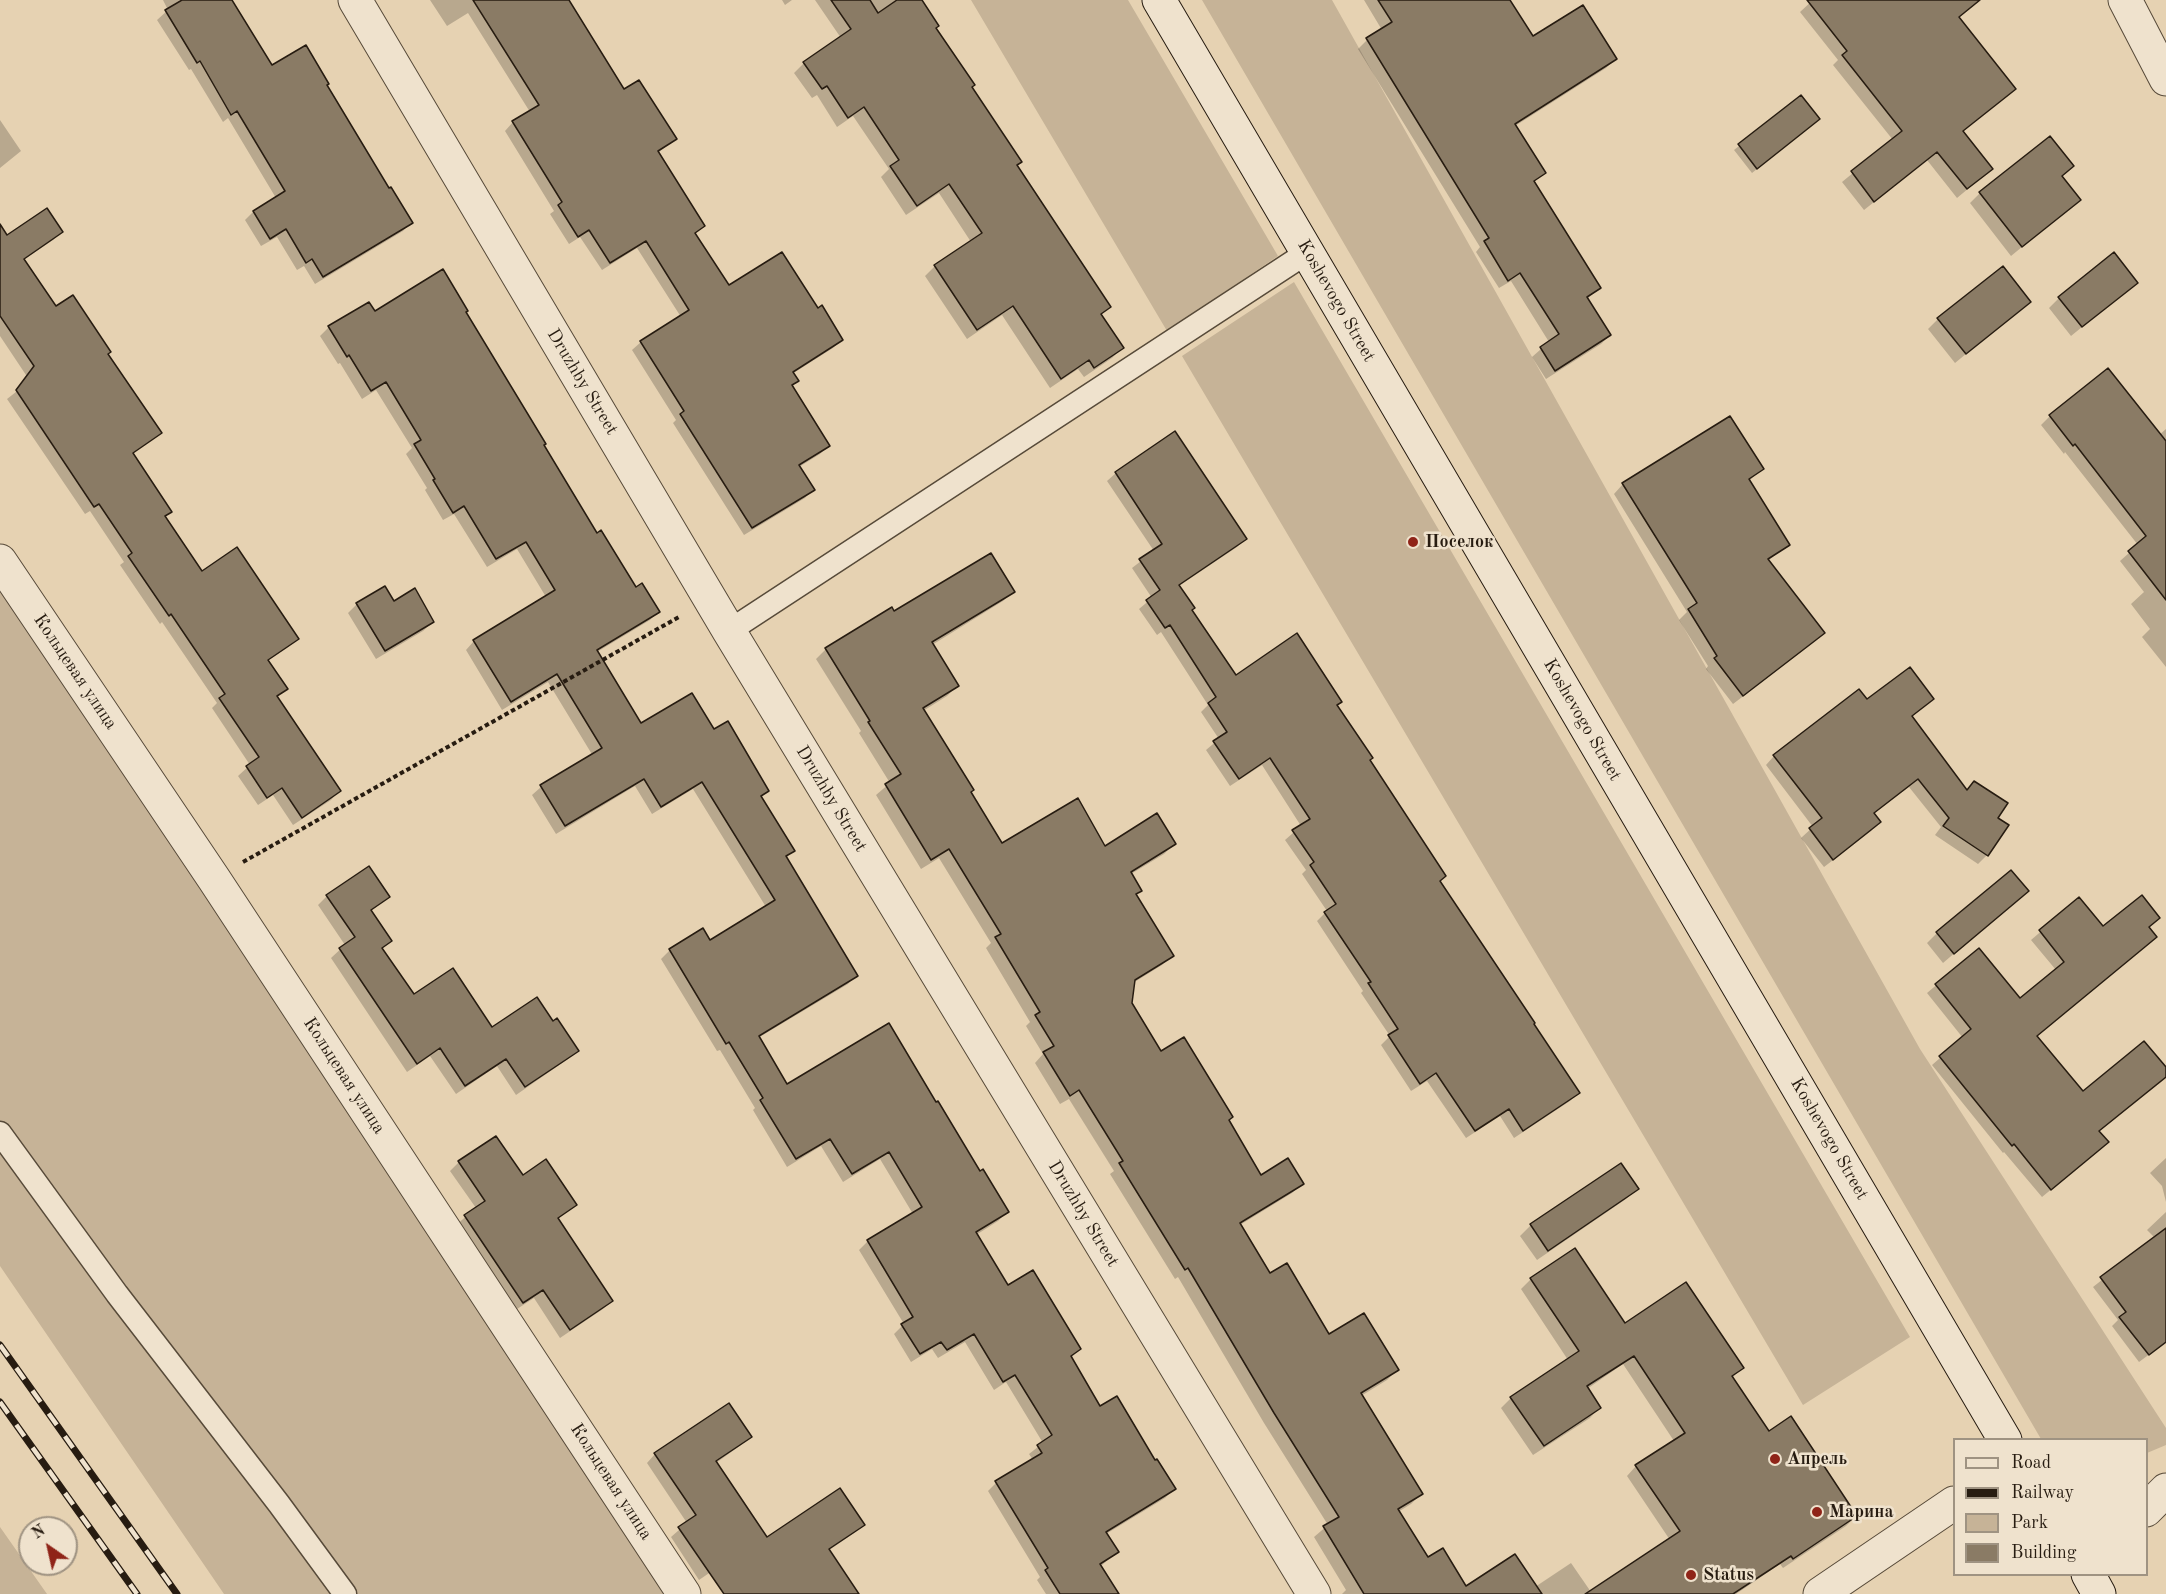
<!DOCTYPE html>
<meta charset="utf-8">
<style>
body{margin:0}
#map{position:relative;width:2166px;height:1594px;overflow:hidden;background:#e6d2b2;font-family:"Old Standard TT",serif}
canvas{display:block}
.legend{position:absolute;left:1953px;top:1438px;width:195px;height:138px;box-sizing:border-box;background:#efe2cd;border:2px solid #9f9382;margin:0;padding:8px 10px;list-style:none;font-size:18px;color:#271c11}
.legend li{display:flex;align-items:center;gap:12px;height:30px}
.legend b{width:30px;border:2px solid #9f9382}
.north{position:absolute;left:18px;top:1516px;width:60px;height:60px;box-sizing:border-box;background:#efe2cd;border:2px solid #9f9382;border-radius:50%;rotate:326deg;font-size:16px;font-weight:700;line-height:24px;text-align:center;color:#271c11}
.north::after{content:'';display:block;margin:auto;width:21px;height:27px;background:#8f2418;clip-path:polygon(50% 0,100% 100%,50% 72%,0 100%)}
</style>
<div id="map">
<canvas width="2166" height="1594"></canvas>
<ul class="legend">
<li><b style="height:8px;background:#efe2cd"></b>Road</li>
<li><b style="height:8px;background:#271c11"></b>Railway</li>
<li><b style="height:16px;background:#c6b397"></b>Park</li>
<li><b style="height:16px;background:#8a7b65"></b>Building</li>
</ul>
<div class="north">N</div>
</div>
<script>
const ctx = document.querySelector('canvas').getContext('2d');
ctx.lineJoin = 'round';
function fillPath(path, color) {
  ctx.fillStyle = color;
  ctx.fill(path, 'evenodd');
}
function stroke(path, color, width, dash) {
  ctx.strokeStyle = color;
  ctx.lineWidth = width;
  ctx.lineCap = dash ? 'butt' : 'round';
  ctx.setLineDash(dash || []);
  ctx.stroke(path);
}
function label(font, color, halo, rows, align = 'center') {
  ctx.font = font + ' "Old Standard TT",serif';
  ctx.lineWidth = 5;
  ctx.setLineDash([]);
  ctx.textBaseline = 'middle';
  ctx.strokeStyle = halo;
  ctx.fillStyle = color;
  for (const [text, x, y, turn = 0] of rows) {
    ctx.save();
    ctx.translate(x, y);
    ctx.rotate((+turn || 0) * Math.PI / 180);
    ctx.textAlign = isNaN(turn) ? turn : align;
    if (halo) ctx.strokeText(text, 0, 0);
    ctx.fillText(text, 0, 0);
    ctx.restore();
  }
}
fillPath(new Path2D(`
 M971,0H1128L1278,256L1167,331Z
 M1202,0H1332L1920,1049L2166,1428V1445L2147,1453L2146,1440L2041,1439Z
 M1294,282L1910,1337L1803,1405L1182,356Z
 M0,581L665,1594H224L0,1266Z
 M0,1527L47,1594H0Z`), '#c6b397');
fillPath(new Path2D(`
 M163,0H230L271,68L325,86L388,190L411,222L403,231L315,284L304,266L297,270L277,237L261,246L245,220L253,212L276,198L228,118L223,122L191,69L189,70L157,20L168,10Z
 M430,0H567L624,91L675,139L658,153L704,226L694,235L728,287L817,310L841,340L833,348L792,374L797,381L791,387L828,446L820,454L799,467L813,489L805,498L744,535L673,423L676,420L632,350L641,342L681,317L637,248L602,270L580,237L569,244L550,214L554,211L505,131L513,122L530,112L468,13L447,26Z
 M782,0H792L785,5Z
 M815,0H920L970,88L1020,162L1016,166L1109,307L1100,316L1122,348L1112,358L1084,377L1078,369L1050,388L1002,315L967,339L925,276L935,266L971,242L939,193L906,215L881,177L889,169L853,116L837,127L817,95L812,98L794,73L804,63L841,38Z
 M1364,0H1509L1533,38L1615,59L1606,68L1515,126L1544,173L1533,183L1600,288L1587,299L1610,335L1601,344L1546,379L1532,357L1549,342L1511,281L1499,288L1476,252L1480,247L1358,49L1367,40L1382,30Z
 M1813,0H1965L1970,6L1958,18L2014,89L1962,132L1991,169L1981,178L1957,198L1927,160L1864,210L1842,182L1893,140L1833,65L1838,60L1800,12Z
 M1801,97L1813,124L1752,173L1734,150Z
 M0,120L21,151L0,168Z
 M2072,166L2061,177L2079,200L2011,256L1970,203L1980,193Z
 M0,226L7,237L61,232L53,240L23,260L55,308L107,355L160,433L132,454L170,511L164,517L202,573L297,639L288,647L267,661L286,689L276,698L339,791L331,800L293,825L273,795L258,805L238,776L250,765L212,708L217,703L162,622L160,624L120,565L124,562L90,511L85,514L7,399L30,381L0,336Z
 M2136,283L2071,336L2049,308L2059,298Z
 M2029,302L1955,363L1928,329L1938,319Z
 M464,312L597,535L635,589L658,612L650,620L597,652L641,725L713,731L767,791L761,797L793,851L786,858L856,975L848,984L758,1038L786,1086L936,1104L1007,1212L998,1221L976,1235L1008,1287L1079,1349L1071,1358L1100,1408L1155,1462L1174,1489L1165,1498L1106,1534L1117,1552L1101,1566L1117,1594H1046L1037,1580L1040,1577L988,1491L996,1483L1033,1460L1029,1454L1043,1443L1006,1382L994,1390L965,1342L938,1358L932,1349L911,1362L894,1334L904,1324L859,1250L868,1241L913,1214L880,1159L843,1182L821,1146L787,1167L753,1110L755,1108L720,1050L717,1051L661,959L670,950L709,942L766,907L693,789L652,814L635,786L556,834L532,795L541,787L593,756L548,682L502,710L466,650L474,641L546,597L517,549L487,567L454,514L443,520L425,490L427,488L406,454L412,448L376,390L362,399L340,363L338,364L320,336L329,327L374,313Z
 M2050,416L2159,435L2166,429V667L2142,637L2150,629L2131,604L2144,592L2120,561L2138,545L2065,452L2064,454L2041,425Z
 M1762,469L1749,481L1788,544L1768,561L1823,633L1814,642L1733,704L1706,669L1708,666L1679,620L1687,612L1614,494L1623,484Z
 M1116,473L1245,539L1237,547L1179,586L1191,610L1235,677L1336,706L1439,882L1578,1093L1570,1101L1514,1138L1500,1116L1466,1138L1427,1081L1411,1091L1381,1045L1390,1036L1361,993L1363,991L1317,921L1327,911L1302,874L1306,870L1285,840L1301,826L1262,765L1230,786L1206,750L1219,739L1201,712L1208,705L1161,632L1157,635L1139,609L1152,598L1132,568L1154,551L1107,481Z
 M1013,592L1003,601L932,645L957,686L947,696L923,711L969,792L1002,845L1105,848L1174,844L1164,854L1131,874L1140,890L1135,896L1172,955L1162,965L1133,983L1131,1003L1161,1053L1227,1121L1260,1177L1302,1184L1292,1193L1240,1225L1270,1275L1329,1336L1397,1370L1387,1380L1361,1396L1421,1494L1411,1504L1398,1512L1427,1559L1465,1589L1535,1587L1571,1563L1591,1592L1670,1540L1627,1476L1636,1466L1674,1441L1623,1364L1587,1389L1599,1408L1590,1418L1533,1455L1501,1408L1511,1398L1568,1360L1521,1289L1531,1279L1575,1250L1625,1325L1742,1368L1732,1378L1769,1433L1856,1516L1846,1526L1783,1568L1780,1564L1736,1594H1342L1346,1590L1314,1537L1328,1525L1264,1423L1178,1277L1175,1279L1110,1174L1114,1171L1069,1099L1060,1104L1035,1063L1043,1054L1026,1026L1030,1022L986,948L991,943L939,858L921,869L876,795L890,783L859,733L861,731L816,659L826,649L894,613Z
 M393,603L433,622L423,631L376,659L348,613L357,604Z
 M1932,699L1911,717L1966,791L1974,783L1996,818L2007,826L1987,855L1978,864L1935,835L1941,827L1909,787L1873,814L1879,822L1871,831L1824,867L1801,838L1813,827L1766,765L1774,756L1866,701Z
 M2027,891L1943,963L1927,943L1937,933Z
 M327,896L388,897L370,912L390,941L382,949L413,996L492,1029L577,1051L568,1059L516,1095L497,1066L456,1094L430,1056L407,1072L331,958L345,945L318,905Z
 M2079,899L2103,928L2036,1037L2083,1093L2166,1069V1076L2098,1132V1151L2042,1197L2004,1152L2003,1153L1932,1065L1963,1038L1927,993L1978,950L2019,1000L2056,970L2031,940Z
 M2166,1158V1202L2162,1186L2150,1173Z
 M459,1162L522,1177L575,1205L557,1220L611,1301L603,1309L560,1338L534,1298L514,1311L456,1225L476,1208L450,1171Z
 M1637,1189L1626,1199L1537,1260L1520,1236L1531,1225Z
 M2166,1212V1342L2139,1362L2112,1326L2118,1320L2093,1287L2155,1238L2147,1230Z
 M750,1437L741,1445L716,1463L767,1539L863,1525L854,1533L828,1551L850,1594H736L718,1567L699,1580L671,1537L687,1523L647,1463L655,1454Z`), '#0003');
const building = new Path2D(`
 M182,0H232L272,65L306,45L329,84L327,85L389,188L391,187L413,223L323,277L312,259L306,263L286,229L270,239L253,211L285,191L237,111L231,115L200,61L197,63L165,10Z
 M473,0H569L624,89L639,80L677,139L658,151L705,226L695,233L729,285L782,252L818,308L822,305L843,340L793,372L799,381L792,385L830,446L799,465L815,490L752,528L680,414L684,411L640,341L689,310L646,241L610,263L589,230L578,237L558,205L562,202L512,121L539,105Z
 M831,0H870L878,13L897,0H922L939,26L936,28L975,85L972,87L1022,162L1017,165L1111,307L1101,314L1124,348L1094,368L1089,360L1061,379L1013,306L977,330L934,265L982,233L949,184L917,206L890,166L899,160L864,107L848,118L827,86L822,89L803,62L851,29Z
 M1378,0H1510L1533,36L1583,5L1617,59L1515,124L1546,173L1534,181L1601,288L1587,297L1611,335L1555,371L1540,347L1559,334L1520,273L1508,281L1484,241L1489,238L1366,38L1392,22Z
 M1807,0H1980L1959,17L2016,89L1963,131L1993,169L1967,189L1937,152L1874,202L1851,171L1902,131L1842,55L1847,51Z
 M1801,95L1820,119L1757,169L1738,144Z
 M2050,136L2074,166L2062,176L2081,200L2022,247L1979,192Z
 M47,208L63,232L24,259L56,306L73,295L111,352L108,354L162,433L133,453L172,512L165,516L202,571L237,547L299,639L268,660L288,689L277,696L341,791L302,818L282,788L267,798L246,766L259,757L219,698L225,694L171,614L169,616L128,556L132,553L99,504L94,507L16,390L34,366L0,316V224L7,235Z
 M2114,252L2138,283L2082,327L2058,297Z
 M2003,266L2031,302L1966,354L1937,318Z
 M443,269L468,311L466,312L546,444L544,445L597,533L601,530L636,587L642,583L660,612L597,650L641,723L692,693L714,729L728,721L769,791L761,796L795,851L786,856L858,976L759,1036L787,1084L889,1023L936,1102L938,1101L980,1171L983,1169L1009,1212L976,1232L1008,1285L1033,1270L1081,1349L1071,1356L1100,1406L1117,1396L1155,1460L1157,1459L1176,1489L1106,1532L1119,1552L1100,1564L1119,1594H1060L1045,1570L1048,1568L995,1481L1042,1453L1037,1445L1052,1435L1015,1375L1003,1382L974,1334L947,1350L941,1342L920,1354L901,1324L913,1317L867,1240L922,1207L889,1152L852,1174L830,1139L796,1159L760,1100L763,1098L729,1042L726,1044L669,949L703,928L710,940L775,900L702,782L661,807L644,779L565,826L540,785L602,748L557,674L511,702L473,640L555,590L526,542L496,559L464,506L453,513L433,480L435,479L414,444L421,440L386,382L371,391L349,355L347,357L328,326L369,302L375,311Z
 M2108,368L2166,441V600L2128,551L2146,536L2075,444L2073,446L2049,415Z
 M1730,416L1764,469L1749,479L1790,545L1768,559L1825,633L1743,696L1714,658L1717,656L1688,609L1697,603L1622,483Z
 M1175,431L1247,539L1179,585L1195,608L1192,610L1236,675L1297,633L1342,702L1337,705L1373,758L1370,760L1446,876L1440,881L1535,1023L1534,1024L1580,1093L1523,1131L1509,1109L1475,1131L1436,1073L1420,1084L1388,1035L1398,1029L1368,983L1371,982L1324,912L1336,904L1310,865L1314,862L1292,830L1310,819L1270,758L1239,779L1213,741L1227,732L1208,703L1216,697L1170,625L1165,628L1146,600L1160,590L1139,559L1162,544L1115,472Z
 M991,553L1015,592L932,642L959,686L923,708L974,790L971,792L1002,843L1078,798L1105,846L1157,813L1176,844L1131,872L1142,891L1136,894L1174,956L1135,980L1132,1003L1161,1051L1184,1037L1233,1117L1229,1120L1261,1175L1288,1158L1304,1184L1240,1223L1270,1273L1287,1263L1329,1334L1364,1313L1399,1370L1361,1393L1423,1494L1398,1509L1428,1557L1443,1548L1466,1586L1515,1554L1542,1594H1364L1323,1526L1339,1517L1274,1413L1188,1268L1185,1270L1119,1163L1123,1161L1079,1090L1070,1096L1043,1052L1054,1046L1035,1015L1040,1012L995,937L1001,934L949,849L931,860L885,784L901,774L868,722L870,721L825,648L892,607L894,611Z
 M385,586L394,601L415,588L434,622L385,651L356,603Z
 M1910,667L1934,699L1912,716L1967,790L1974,781L2008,803L1998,818L2009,825L1988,856L1943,826L1949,818L1918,779L1874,813L1881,822L1833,860L1809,828L1822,818L1773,755L1859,689L1867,699Z
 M369,866L390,897L371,910L392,941L382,948L414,994L453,968L492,1027L537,997L553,1021L557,1018L579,1051L525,1087L506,1059L465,1086L440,1048L417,1064L339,948L355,937L326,895Z
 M2011,870L2029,891L1954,954L1936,932Z
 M2142,895L2160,918L2149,927L2157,937L2037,1036L2083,1091L2144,1041L2166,1067V1077L2099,1131L2109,1142L2051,1190L2014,1144L2012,1146L1939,1056L1971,1029L1935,984L1979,948L2020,998L2064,962L2039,930L2079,897L2103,926Z
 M496,1136L523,1175L546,1159L577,1205L558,1218L613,1301L570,1330L543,1290L523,1303L464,1215L485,1201L458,1161Z
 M1621,1163L1639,1189L1548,1251L1530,1224Z
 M2166,1228V1342L2149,1355L2119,1317L2126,1312L2100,1277Z
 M1575,1248L1625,1323L1686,1282L1744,1368L1732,1376L1769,1431L1791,1416L1857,1516L1793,1559L1791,1556L1733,1594H1585L1680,1531L1635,1465L1685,1433L1634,1356L1587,1386L1601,1408L1544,1446L1510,1397L1579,1351L1530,1278Z
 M729,1403L752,1437L716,1461L767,1537L840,1488L865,1525L829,1549L859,1594H724L678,1527L696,1515L654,1453Z`);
fillPath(building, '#8a7b65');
stroke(building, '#271c11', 1.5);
const lane = new Path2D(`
 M729,631L1308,252
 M0,1133L117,1294L279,1504L345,1594`);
const street = new Path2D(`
 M355,0L729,631L1314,1594
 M2125,0L2166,79
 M0,561L214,879L684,1594
 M2146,1510L2166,1490
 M1820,1594L1954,1503`);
const secondary = new Path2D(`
 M1159,0L2005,1440
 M2088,1574L2099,1594`);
stroke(lane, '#574a39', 25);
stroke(street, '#574a39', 35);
stroke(secondary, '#271c11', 35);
stroke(new Path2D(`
 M243,862L679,617`), '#271c11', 4, [4.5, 3]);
stroke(lane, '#efe2cd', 22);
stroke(street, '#efe2cd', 33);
stroke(secondary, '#efe2cd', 33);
const rail = new Path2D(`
 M0,1345L177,1594
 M0,1402L137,1594`);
stroke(rail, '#271c11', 7);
stroke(rail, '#efe2cd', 4.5, [14]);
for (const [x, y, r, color] of [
 [1413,542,6,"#8f2418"],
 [1775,1459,6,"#8f2418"],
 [1817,1512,6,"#8f2418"],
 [1691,1575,6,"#8f2418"]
]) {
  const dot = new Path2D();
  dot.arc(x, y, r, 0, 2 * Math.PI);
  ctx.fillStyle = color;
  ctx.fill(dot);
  stroke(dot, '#efe2cd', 2);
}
label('18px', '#271c11', '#efe2cd', [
 ["Koshevogo Street",1336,301,60],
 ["Druzhby Street",582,382,59],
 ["Кольцевая улица",75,672,56],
 ["Koshevogo Street",1582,720,60],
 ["Druzhby Street",831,799,59],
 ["Кольцевая улица",344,1076,57],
 ["Koshevogo Street",1829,1139,60],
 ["Druzhby Street",1083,1214,59],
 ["Кольцевая улица",611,1482,57]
]);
label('bold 18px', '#271c11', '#efe2cd', [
 ["Поселок",1425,542],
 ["Апрель",1787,1459],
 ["Марина",1829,1512],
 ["Status",1703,1575]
], 'left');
</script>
